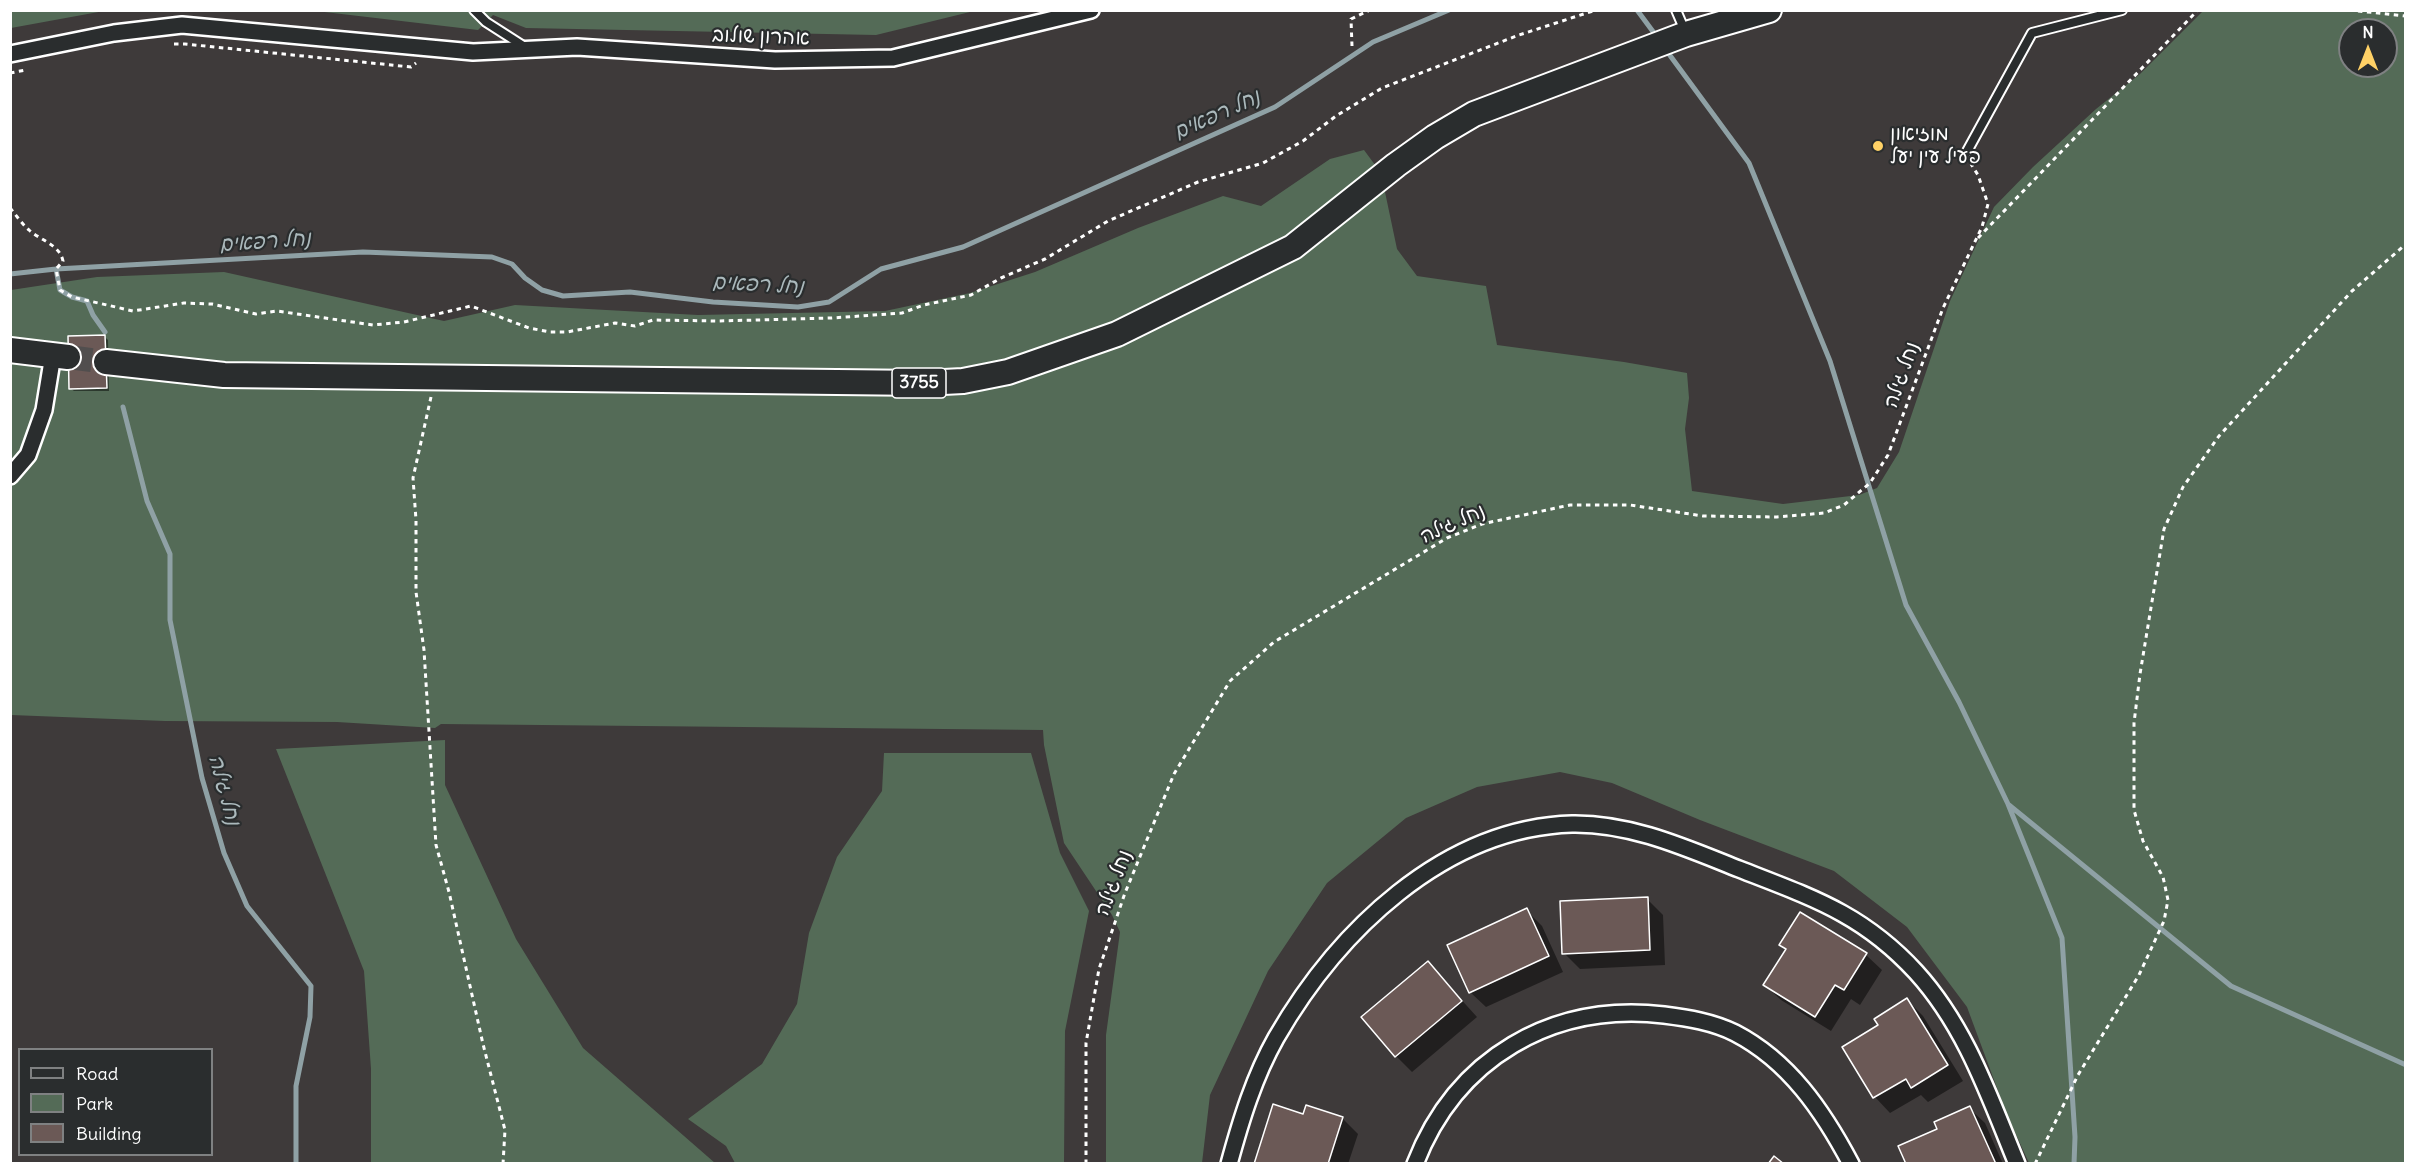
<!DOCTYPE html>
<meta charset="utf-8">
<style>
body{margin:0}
#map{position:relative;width:2416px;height:1174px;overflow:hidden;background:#3e3a3a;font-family:Delius,sans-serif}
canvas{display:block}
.frame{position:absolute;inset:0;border:12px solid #fff;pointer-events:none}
.legend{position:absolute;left:18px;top:1048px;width:195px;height:108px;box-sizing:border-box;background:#2a2d2e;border:2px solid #7f8182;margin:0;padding:8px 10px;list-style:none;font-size:18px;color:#fff}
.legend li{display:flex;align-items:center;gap:12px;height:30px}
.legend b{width:30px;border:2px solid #7f8182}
.north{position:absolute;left:2338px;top:18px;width:60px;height:60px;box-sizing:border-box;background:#2a2d2e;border:2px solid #7f8182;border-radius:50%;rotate:0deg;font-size:16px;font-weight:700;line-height:24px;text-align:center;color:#fff}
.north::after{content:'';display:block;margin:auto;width:21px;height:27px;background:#ffd166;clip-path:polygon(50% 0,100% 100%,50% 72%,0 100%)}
</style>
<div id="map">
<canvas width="2416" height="1174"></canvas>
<div class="frame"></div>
<ul class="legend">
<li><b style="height:8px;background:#2a2d2e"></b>Road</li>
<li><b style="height:16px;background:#546b57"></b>Park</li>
<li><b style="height:16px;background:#6b5956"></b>Building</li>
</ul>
<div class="north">N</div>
</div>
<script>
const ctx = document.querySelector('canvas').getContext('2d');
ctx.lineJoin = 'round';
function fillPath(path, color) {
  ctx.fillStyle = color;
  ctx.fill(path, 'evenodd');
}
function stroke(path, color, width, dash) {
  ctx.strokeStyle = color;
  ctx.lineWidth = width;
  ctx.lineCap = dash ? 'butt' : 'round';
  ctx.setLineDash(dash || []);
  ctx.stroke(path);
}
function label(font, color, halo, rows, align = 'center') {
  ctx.font = font + ' Delius,"Playpen Sans Hebrew",sans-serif';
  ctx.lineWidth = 4.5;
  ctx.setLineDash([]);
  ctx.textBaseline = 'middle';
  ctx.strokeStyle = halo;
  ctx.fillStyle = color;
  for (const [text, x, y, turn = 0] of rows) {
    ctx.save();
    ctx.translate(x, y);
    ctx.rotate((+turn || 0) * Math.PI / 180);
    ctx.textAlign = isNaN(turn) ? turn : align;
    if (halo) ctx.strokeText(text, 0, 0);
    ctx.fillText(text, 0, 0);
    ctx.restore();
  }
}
fillPath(new Path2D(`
 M11,10H104V11L11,28Z
 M316,11H974L876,35L526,28L493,15L478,30Z
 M2203,11H2405V1163H2029L2007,1115L1967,1007L1907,927L1834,871L1700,820L1612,783L1560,772L1477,787L1406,818L1327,883L1268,971L1210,1095L1202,1163H1106V1035L1120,932L1112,915L1064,843L1044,745L1043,730L441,724L435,728L337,722L165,721L11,715V290L97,277L224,272L444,321L515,305L698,315L885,311L970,293L1035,272L1138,228L1223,196L1261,206L1330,159L1364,150L1381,173L1397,249L1417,276L1486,286L1497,345L1624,362L1687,373L1689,398L1685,429L1692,491L1783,504L1859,495L1877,488L1899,452L1950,301L1994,207L2033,167L2096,109L2140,74ZM2350,30H2386V66H2350Z
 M445,740V785L516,939L583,1048L715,1163H371V1069L364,971L276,749Z
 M884,753H1031L1060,853L1089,911L1065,1031L1064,1163H735L726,1146L688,1119L762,1064L797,1004L809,933L837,857L882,791Z`), '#546b57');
fillPath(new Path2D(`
 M105,337L108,340L109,391H74L70,388Z
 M1647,899L1663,915L1665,965L1580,969L1564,953Z
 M1526,910L1542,926L1563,972L1486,1007L1470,992Z
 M1781,945L1866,955L1882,970L1860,1005L1851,999L1831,1031L1781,1000L1765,985L1786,951Z
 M1428,963L1477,1017L1412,1072L1396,1056Z
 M1907,1000L1923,1016L1963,1081L1928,1102L1921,1095L1890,1113L1875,1097L1844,1047L1880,1025Z
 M1969,1108L1985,1123L2003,1164H1908Z
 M1304,1115L1342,1118L1358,1134L1348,1164H1256Z`), '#0007');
stroke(new Path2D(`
 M1637,10L1657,37
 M1666,50L1749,163L1830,361L1906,605L1959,702L2008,804L2062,938L2075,1137L2074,1164
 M56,269L60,290L72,297L87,301L93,315L105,332
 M10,274L56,269L363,252L492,257L512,264L525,278L542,290L563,296L630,292L713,302L798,307L829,302L881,269L963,247L1275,107L1373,42L1449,10
 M123,407L147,501L170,554V620L202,778L224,853L247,906L311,986L310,1017L296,1086V1164
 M2009,805L2231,986L2406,1065`), '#8fa1a5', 5);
const building = new Path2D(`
 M105,335L107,388L69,389L68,336Z
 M1648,897L1650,950L1562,954L1560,901Z
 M1527,908L1549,956L1469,993L1447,945Z
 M1800,912L1867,953L1844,990L1835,985L1815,1017L1763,985L1786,949L1779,945Z
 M1428,961L1462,1001L1395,1057L1361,1017Z
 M1907,998L1948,1065L1911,1088L1906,1079L1873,1098L1842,1047L1878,1025L1874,1019Z
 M1273,1104L1303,1114L1306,1105L1343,1117L1328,1164H1254Z
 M1970,1106L1996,1164H1906L1898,1146L1937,1129L1934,1122Z
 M1774,1156L1784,1164H1768Z`);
fillPath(building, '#6b5956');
stroke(building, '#fff', 1.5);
stroke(new Path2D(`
 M68,357L106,362`), '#514e4e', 24, [24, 12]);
const lane = new Path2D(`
 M474,10L486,22L525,47
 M1676,10L1685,31
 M1965,155L2032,33L2122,10`);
const street = new Path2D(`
 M10,54L114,33L182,25L473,52L577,47L775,60L893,58L1091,10
 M10,476L28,455L44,410L53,355
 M1229,1164C1241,1120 1254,1077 1276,1038C1337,932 1443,828 1572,824C1631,823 1686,848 1739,869C1810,897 1862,913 1916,972C1966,1027 1989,1096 2017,1164
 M1415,1164C1456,1058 1552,1002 1664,1015C1688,1018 1713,1022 1735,1033C1789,1061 1823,1111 1851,1164`);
const primary = new Path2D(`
 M10,350L68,357
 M106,362L224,375L924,383L963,381L1008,372L1117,334L1293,247L1396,165L1435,137L1474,114L1686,34L1769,10`);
stroke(lane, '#fff', 12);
stroke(street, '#fff', 20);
stroke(primary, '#fff', 28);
stroke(new Path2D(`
 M2349,10L2406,16
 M174,44H185L411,67L416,63
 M1352,46L1351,19L1370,10
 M10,73L26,70
 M10,208C16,215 22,224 29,230C40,240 60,245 63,261L56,269L60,290L72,297L133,311L184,303L212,304L256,314L277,311L373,325L404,322L471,306L529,328L550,332H567L615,323L635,326L653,320L718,321L832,318L902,313L924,305L971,295L1001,278L1045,259L1108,221L1198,182L1263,163L1303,141L1336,116L1382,88L1519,35L1596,10
 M1978,238L2198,10
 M431,397L413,478L416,520V592L424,650L436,845L449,892L483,1044L505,1130L503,1164
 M1086,1164V1043L1099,969L1125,893L1174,774L1230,681L1274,642L1447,538L1482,524L1570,505H1630L1703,516L1777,517L1824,513L1844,505L1870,483L1888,455L1943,308L1982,227L1988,204L1978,175L1971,164
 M2035,1164L2078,1075L2139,975L2164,921L2168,900L2163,877L2143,841L2134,810V723L2140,674L2164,529L2183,487L2219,436L2352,291L2406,244`), '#fff', 3, [4.5, 4.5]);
stroke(lane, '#2a2d2e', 8);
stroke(street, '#2a2d2e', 15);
stroke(primary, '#2a2d2e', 24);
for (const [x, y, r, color] of [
 [1878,146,6,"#ffd166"]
]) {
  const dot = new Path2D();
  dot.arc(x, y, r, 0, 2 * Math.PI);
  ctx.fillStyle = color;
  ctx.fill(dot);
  stroke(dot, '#2a2d2e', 2);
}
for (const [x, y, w] of [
 [919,383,54]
]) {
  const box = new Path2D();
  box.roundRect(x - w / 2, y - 15, w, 30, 4.5);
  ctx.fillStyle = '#2a2d2e';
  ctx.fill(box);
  stroke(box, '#fff', 1.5);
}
label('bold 18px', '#fff', null, [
 ["3755",919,383]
]);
label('20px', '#fff', '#2a2d2e', [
 ["אהרון שולוב",761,37,2],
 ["נחל גילה",1902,375,-70],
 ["נחל גילה",1453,524,-24],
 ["נחל גילה",1114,883,-69]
]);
label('20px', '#fff', '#2a2d2e', [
 ["מוזיאון",1890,134],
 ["פעיל עין יעל",1890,157]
], 'left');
label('italic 21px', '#abb9bc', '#2a2d2e', [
 ["נחל רפאים",1217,115,-24],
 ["נחל רפאים",265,242,-4],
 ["נחל רפאים",758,285,3],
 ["נחל גילה",224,790,75]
]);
</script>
